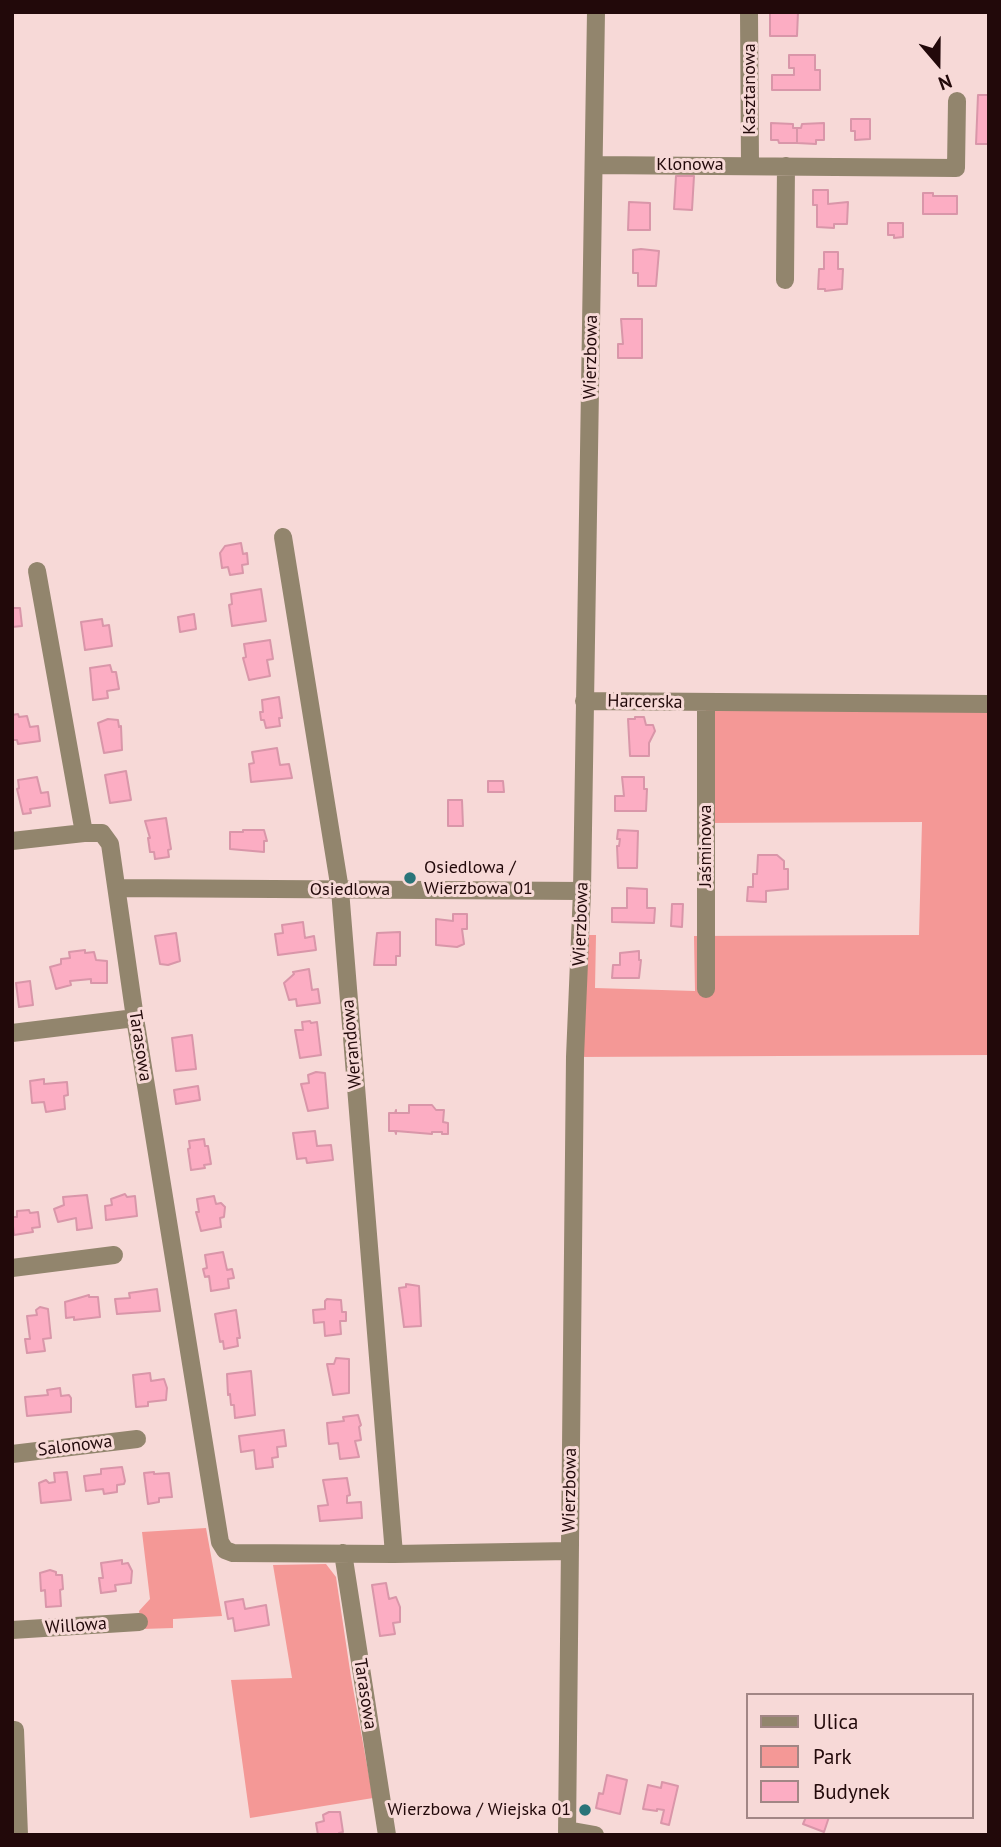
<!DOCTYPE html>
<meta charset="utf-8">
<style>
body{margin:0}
#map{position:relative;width:1001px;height:1847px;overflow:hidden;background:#f7d9d7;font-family:"PT Sans",sans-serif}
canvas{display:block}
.frame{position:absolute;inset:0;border:14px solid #22090a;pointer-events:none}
.legend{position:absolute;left:746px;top:1693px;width:228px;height:126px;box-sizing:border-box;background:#f7d9d7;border:2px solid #a28685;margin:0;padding:9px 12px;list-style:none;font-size:21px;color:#22090a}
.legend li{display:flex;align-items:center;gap:14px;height:35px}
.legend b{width:35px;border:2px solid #a28685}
.north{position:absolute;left:903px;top:28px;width:70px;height:70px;-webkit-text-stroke:5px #f7d9d7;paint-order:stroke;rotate:160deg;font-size:19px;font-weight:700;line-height:28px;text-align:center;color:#22090a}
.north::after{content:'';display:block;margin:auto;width:24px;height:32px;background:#22090a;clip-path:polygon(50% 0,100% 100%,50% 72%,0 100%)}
</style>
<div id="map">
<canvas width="1001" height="1847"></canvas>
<div class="frame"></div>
<ul class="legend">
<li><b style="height:9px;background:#92856d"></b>Ulica</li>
<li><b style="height:19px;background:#f49896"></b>Park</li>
<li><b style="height:19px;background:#fcadc3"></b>Budynek</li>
</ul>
<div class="north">N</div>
</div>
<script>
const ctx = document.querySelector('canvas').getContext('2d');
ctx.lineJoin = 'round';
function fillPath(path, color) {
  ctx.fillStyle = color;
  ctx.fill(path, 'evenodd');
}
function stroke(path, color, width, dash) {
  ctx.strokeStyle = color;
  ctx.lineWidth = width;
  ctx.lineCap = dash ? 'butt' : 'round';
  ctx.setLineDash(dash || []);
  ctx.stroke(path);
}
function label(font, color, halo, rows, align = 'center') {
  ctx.font = font + ' "PT Sans",sans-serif';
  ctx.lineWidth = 6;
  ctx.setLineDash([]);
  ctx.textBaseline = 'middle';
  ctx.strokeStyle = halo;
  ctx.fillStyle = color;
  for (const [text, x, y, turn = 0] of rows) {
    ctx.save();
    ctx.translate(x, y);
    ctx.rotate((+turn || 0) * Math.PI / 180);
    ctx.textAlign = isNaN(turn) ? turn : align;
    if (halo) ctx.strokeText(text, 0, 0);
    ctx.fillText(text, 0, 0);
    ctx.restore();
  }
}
fillPath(new Path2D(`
 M989,695V1055L575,1057L580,935H596L595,988L695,991L694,936L919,935L922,822L706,823V703Z
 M206,1528L222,1616L173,1619V1628L142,1629L139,1611L150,1599L142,1532Z
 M326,1564L336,1577L351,1677L373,1798L250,1818L231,1680L292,1678L273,1565Z`), '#f49896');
const building = new Path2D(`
 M770,12H798L797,36H770Z
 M789,55H815V70H820V90H772V75H794V68H789Z
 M978,95H989V144H976Z
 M851,119H870V139L855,140V131H851Z
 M771,123L793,124V128H797V143H779L778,140H771Z
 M824,123V140H816V144L797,143V128H801L802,124Z
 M676,176H694L692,210L674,209Z
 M813,190H828V204L848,202L847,224H834V228L817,227V205H813Z
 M923,193H933V196H957V214H923Z
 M629,202L650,203V230H628Z
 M888,223H903V237L894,238V235H888Z
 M641,249L659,251L656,286H638V273H633V250Z
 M824,252H838V269H843L842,289L825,291V289H818L819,269H824Z
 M621,319H642V358H618V344H623Z
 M241,543L243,554L247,553L248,564L242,565L243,573L230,575L228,567L222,568L220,553L225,546Z
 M261,589L266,621L232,626L229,605L232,604L231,594Z
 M12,608H20L22,626L12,627Z
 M194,614L196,629L180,632L178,617Z
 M102,619L103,626L109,625L112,646L85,650L81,622Z
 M270,640L273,659L267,660L270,676L249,680L243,658L246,657L244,644Z
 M110,665L112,672H116L119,689L107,691L108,698L93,700L90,668Z
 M279,697L282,718H279L280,726L266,728L264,720H261L260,712H263L262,700Z
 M18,714L19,717L27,716L30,727L38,726L40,741L18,744L17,740H12V715Z
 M635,717H644L646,725H653L655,731L649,743V756H630L628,719H635Z
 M108,719L118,720L119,727L121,726L122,750L104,753L98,723Z
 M277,748L280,765L289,764L292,778L251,782L249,764L254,763L252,752Z
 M126,771L131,800L110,803L105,775Z
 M37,777L41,793L48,792L50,806L30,809L31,813L23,814L17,789L19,788L18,780Z
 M622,777H644V789H647L646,811H615V796H624Z
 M488,781H503L504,792H488Z
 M448,800H462L463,826H448Z
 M166,818L171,849L168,850L169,857L155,859L154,852H150L148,838H150L145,821Z
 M243,830H264L267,841H264V852L230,849V832H243Z
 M618,830L638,831L637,868H618L617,846H619L620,839H617Z
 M758,855H777L784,861V869H788V889L766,891V902L747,901L748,887H753V874H757Z
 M627,888L647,889V908H655L654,923L612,922V908H627Z
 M672,904H683L682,927L671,926Z
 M453,914H467V929H462L464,944L457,947L436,945V919L453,921Z
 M303,922L305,938L314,936L316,950L278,955L275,934L283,933L282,925Z
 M400,932V956H396V965H374L377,933Z
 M176,933L180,961L168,965L160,964L155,936Z
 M85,950V953L94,952L96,960L107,961V983H91V979L70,981L71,985L56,989L50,967L61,964V959L70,958L69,952Z
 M639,951V960H641L639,978H612L613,965H620V953Z
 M309,969L312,990L318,989L320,1003L297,1006L296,999L289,1000L284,983L294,974L293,972Z
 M30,981L33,1005L19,1007L16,983Z
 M310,1021L311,1023L317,1022L321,1055L300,1058L295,1030H303L302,1022Z
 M192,1035L196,1069L176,1071L172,1038Z
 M316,1072L325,1073L328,1108L308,1111L301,1084L309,1083L308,1075Z
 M44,1079V1084L67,1082L68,1095L64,1096L65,1109L46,1112L44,1102L32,1103L30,1081Z
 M198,1086L200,1100L176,1104L174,1090Z
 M409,1105H432L436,1110H444L443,1122L448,1123V1134H442V1132H432V1134L396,1131V1134L395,1131H389V1113H395L396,1110V1113H409Z
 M315,1131L317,1146L331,1145L333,1160L307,1163L306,1158L297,1159L293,1133Z
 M204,1139L205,1146H208L211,1164L204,1165L205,1168L191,1170L188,1149L190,1148L189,1141Z
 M125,1194L127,1197L135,1196L137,1216L106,1220L105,1206L112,1205L111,1199Z
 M87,1195L92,1228L77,1230L76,1218L58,1222L54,1209L64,1205L63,1197Z
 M214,1196L216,1204L221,1203L225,1207L224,1217L220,1218L221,1227L201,1231L196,1212H199L197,1199Z
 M29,1210L30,1213L38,1212L40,1227L32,1228L33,1232L14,1235L12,1217H17V1211Z
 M223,1252L227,1270L232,1269L234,1278L228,1279L229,1288L211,1291L209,1276L205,1277L203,1269L207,1268L205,1255Z
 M406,1284L419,1286L421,1326L404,1327L399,1288L406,1287Z
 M157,1289L160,1311L117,1314L115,1299L130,1298L129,1293Z
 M89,1295V1297H98L100,1317L74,1320V1317L66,1318L65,1302Z
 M327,1299L341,1300L342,1312H346V1321H340L341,1334L325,1336L324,1322L314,1323L313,1310L325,1309V1301Z
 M40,1307L48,1309L51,1338L43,1339L45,1351L27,1353L25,1339H30L27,1316L37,1315L36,1310Z
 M236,1310L240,1338H237L238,1346L224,1349L223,1341L220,1342L215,1314Z
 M336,1358L349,1359V1393L333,1395L327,1364H334Z
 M251,1371L255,1415L235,1418L234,1405H231L230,1394L228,1395L227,1374Z
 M150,1373L151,1381L164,1379L167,1388L166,1400L148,1402V1406L136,1407L133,1375Z
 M60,1388L61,1396L69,1395L71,1398V1412L27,1416L25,1397L48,1395L47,1390Z
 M358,1415L361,1425L359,1427L361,1440L355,1441L359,1457L340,1459L338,1443L329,1444L327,1423L344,1421L343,1417Z
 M284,1430L286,1446L277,1447L278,1457L272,1458L273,1467L256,1469L254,1450L241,1452L239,1436Z
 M122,1467L125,1481L124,1484L117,1485V1492L104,1494L103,1489L86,1491L84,1476L101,1474V1469Z
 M67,1472L71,1500L41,1503L39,1483L46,1480L49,1483L55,1482L54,1473Z
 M154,1472V1474L169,1473L172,1497L159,1498V1502L148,1504L144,1473Z
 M347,1478L350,1495L347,1496V1503L361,1502L362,1518L320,1521L318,1506L328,1505L323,1480Z
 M122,1560V1564L128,1563L132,1571L131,1583L115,1585L116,1591L101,1593L99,1578H103L101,1563Z
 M50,1570L56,1572V1575H62L63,1589L60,1590L61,1606L46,1607L45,1590L41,1591L40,1573Z
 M386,1583L389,1599L396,1597L400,1607V1622L393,1623L395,1634L380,1636L372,1585Z
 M243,1599L245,1609L266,1605L269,1625L235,1631L233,1618L228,1619L225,1602Z
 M607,1775L627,1780L620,1814L596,1808L599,1793L603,1794Z
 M662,1782L678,1786L669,1825L661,1823L664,1810L657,1809V1811L643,1809L648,1785L661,1788Z
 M329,1812H340L343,1832L339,1833V1835H318L316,1823L324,1821L323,1815Z
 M806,1817H829L824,1832L803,1824Z`);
fillPath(building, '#fcadc3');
stroke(building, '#d996a9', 2);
stroke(new Path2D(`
 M749,12L750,165
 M594,165L956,168L957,101
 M785,280L786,166
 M283,537L340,890L394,1554
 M37,571L84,833
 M584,701L989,704
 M12,841L84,833H102L110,844L135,1018L220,1542L225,1550L233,1553L394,1554L570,1551
 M118,888L582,891
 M706,989V703
 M12,1033L135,1018
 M12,1268L114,1255
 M12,1454L137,1439
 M343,1553L387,1835
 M12,1630L139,1622
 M12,1730H15L19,1835
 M567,1830L595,1835
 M567,1835L575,1057L582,891L596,12`), '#92856d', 18);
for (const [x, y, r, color] of [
 [410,878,7,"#2a7479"],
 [585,1810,7,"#2a7479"]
]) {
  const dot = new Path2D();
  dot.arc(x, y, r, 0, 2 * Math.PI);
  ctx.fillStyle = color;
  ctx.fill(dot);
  stroke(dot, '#f7d9d7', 2.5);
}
label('18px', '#22090a', '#f7d9d7', [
 ["Kasztanowa",750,89,-90],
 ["Klonowa",690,165],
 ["Wierzbowa",591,357,-89],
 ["Harcerska",645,702,1],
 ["Jaśminowa",706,846,-90],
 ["Osiedlowa",350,890],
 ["Wierzbowa",581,924,-88],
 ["Werandowa",352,1044,-95],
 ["Tarasowa",140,1046,81],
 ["Salonowa",75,1446,-7],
 ["Wierzbowa",570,1490,-89],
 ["Willowa",76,1626,-4],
 ["Tarasowa",365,1694,81]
]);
label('18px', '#22090a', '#f7d9d7', [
 ["Osiedlowa /",424,868],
 ["Wierzbowa 01",424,889],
 ["Wierzbowa / Wiejska 01",571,1810,"right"]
], 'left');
</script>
